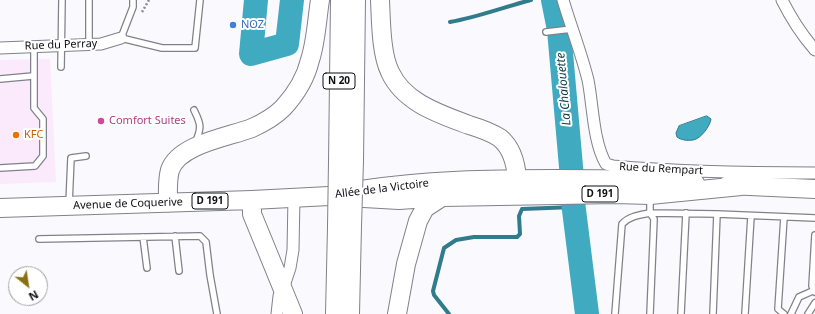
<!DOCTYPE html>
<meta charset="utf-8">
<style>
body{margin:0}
#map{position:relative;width:815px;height:314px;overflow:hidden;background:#f9f9fe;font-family:"Noto Sans",sans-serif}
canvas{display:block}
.north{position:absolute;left:8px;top:266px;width:40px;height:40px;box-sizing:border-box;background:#fff;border:1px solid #9e9fa0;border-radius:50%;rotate:150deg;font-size:11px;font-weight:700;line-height:16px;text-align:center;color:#0d0e11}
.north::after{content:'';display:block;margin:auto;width:14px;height:18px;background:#887011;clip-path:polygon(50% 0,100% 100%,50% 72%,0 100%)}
</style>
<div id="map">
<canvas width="815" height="314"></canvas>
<div class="north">N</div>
</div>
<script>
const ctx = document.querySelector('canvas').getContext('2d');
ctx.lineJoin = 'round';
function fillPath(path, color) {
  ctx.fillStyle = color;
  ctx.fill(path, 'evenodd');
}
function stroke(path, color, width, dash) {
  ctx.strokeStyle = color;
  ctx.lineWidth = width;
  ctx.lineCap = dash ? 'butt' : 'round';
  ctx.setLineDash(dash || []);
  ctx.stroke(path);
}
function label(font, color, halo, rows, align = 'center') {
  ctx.font = font + ' "Noto Sans",sans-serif';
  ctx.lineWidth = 4;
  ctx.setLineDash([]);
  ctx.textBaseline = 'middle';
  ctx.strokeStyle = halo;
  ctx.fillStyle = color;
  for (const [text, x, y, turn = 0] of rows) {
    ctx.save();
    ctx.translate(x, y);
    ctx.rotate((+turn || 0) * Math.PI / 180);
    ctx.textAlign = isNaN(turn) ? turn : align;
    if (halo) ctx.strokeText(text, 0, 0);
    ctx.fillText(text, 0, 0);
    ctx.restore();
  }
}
fillPath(new Path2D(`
 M50,59L56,182L0,184V60Z`), '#faeafc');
const water = new Path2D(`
 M707,116L711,119C710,126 701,139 693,140C687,141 681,140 677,137L676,133L679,126Z`);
fillPath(water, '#3faac0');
stroke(water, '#307b8c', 1);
stroke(new Path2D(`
 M450,22C478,17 504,7 531,0
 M449,314L434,295L433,291L444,248L456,240L474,237H517L520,234L519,216L522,209L574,207`), '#307b8c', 4);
stroke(new Path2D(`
 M256,0L251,54L287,44L292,0
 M553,0L559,30L572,178
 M573,202L587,314`), '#3faac0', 24);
const lane = new Path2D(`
 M133,0V7L121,38L162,48H195L200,0
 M546,32L572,29
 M89,44V0
 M61,67L62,0
 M0,79L33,76
 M194,110C201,124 202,128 195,143
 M0,168L35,166L43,156V119L34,108V46
 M650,197V213L654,219L650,314
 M69,204L71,158L86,156
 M815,235L812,286L815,292
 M175,236L179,271
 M143,237L147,268
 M39,239L200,236L206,242L210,275L217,314
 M615,314L622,224C629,216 640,215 650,213L717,214L815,218
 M681,314L686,213
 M713,314L717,214
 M745,314L751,216
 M784,314L778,309L784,217
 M791,314L799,297L815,290
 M808,314L815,303`);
const street = new Path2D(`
 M563,0C571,27 581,52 588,80C593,105 593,142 606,164L613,166C680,172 747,173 815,173
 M782,0C791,18 802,35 815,50
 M0,48L101,44L121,38
 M277,314L279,296L283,289L290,268L293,250L294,197`);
const primary = new Path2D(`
 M380,0C381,21 381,54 390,72C404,103 440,114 469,125C479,128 491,132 500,138C512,148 516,164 517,179
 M354,161L356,0
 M338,162L340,0
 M728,185L815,189
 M361,190C425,180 491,179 555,179C602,179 648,179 695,183
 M252,200V214L293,314
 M168,203C168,191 167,181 170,170C179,144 229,137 252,128C263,123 275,116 283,108C295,95 306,77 310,60C316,42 317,19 320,0
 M0,208L252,200L329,196L399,200L442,197L615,194L650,195L741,186
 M335,314L337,227
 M350,314L352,226
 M397,314L406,264L418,221L425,208L442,197`);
stroke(lane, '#80818a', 8);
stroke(street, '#80818a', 13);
stroke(primary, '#80818a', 20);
stroke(new Path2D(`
 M142,12L149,0`), '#8c8d91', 2.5, [2, 2]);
stroke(lane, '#fff', 5.5);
stroke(street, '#fff', 11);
stroke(primary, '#fff', 18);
const primaryBridge = new Path2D(`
 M352,226L354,161
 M337,227L338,162`);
stroke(primaryBridge, '#80818a', 20, []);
stroke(primaryBridge, '#fff', 18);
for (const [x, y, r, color] of [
 [233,25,4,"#3f7fe0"],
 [101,121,4,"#d1479c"],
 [16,135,4,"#e8710a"]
]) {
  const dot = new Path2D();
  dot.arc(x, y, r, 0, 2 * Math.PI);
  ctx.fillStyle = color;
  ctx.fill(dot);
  stroke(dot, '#fff', 1.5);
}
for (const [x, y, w] of [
 [339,81,32],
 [600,194,36],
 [210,201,36]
]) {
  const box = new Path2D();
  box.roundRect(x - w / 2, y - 8, w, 16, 3);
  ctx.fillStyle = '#fff';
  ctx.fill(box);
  stroke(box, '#0d0e11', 1);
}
label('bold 10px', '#0d0e11', null, [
 ["N 20",339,81],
 ["D 191",600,194],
 ["D 191",210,201]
]);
label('11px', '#366cbe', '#fff', [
 ["NOZ",241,25]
], 'left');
label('11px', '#0d0e11', '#fff', [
 ["Rue du Perray",61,45,-2],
 ["Rue du Rempart",661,169,3],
 ["Allée de la Victoire",382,189,-7],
 ["Avenue de Coquerive",128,204,-2]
]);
label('11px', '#b23c85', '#fff', [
 ["Comfort Suites",109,121]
], 'left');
label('11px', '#c56008', '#fff', [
 ["KFC",24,135]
], 'left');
label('italic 12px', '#10404a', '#fff', [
 ["La Chalouette",564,89,-95]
]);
</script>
